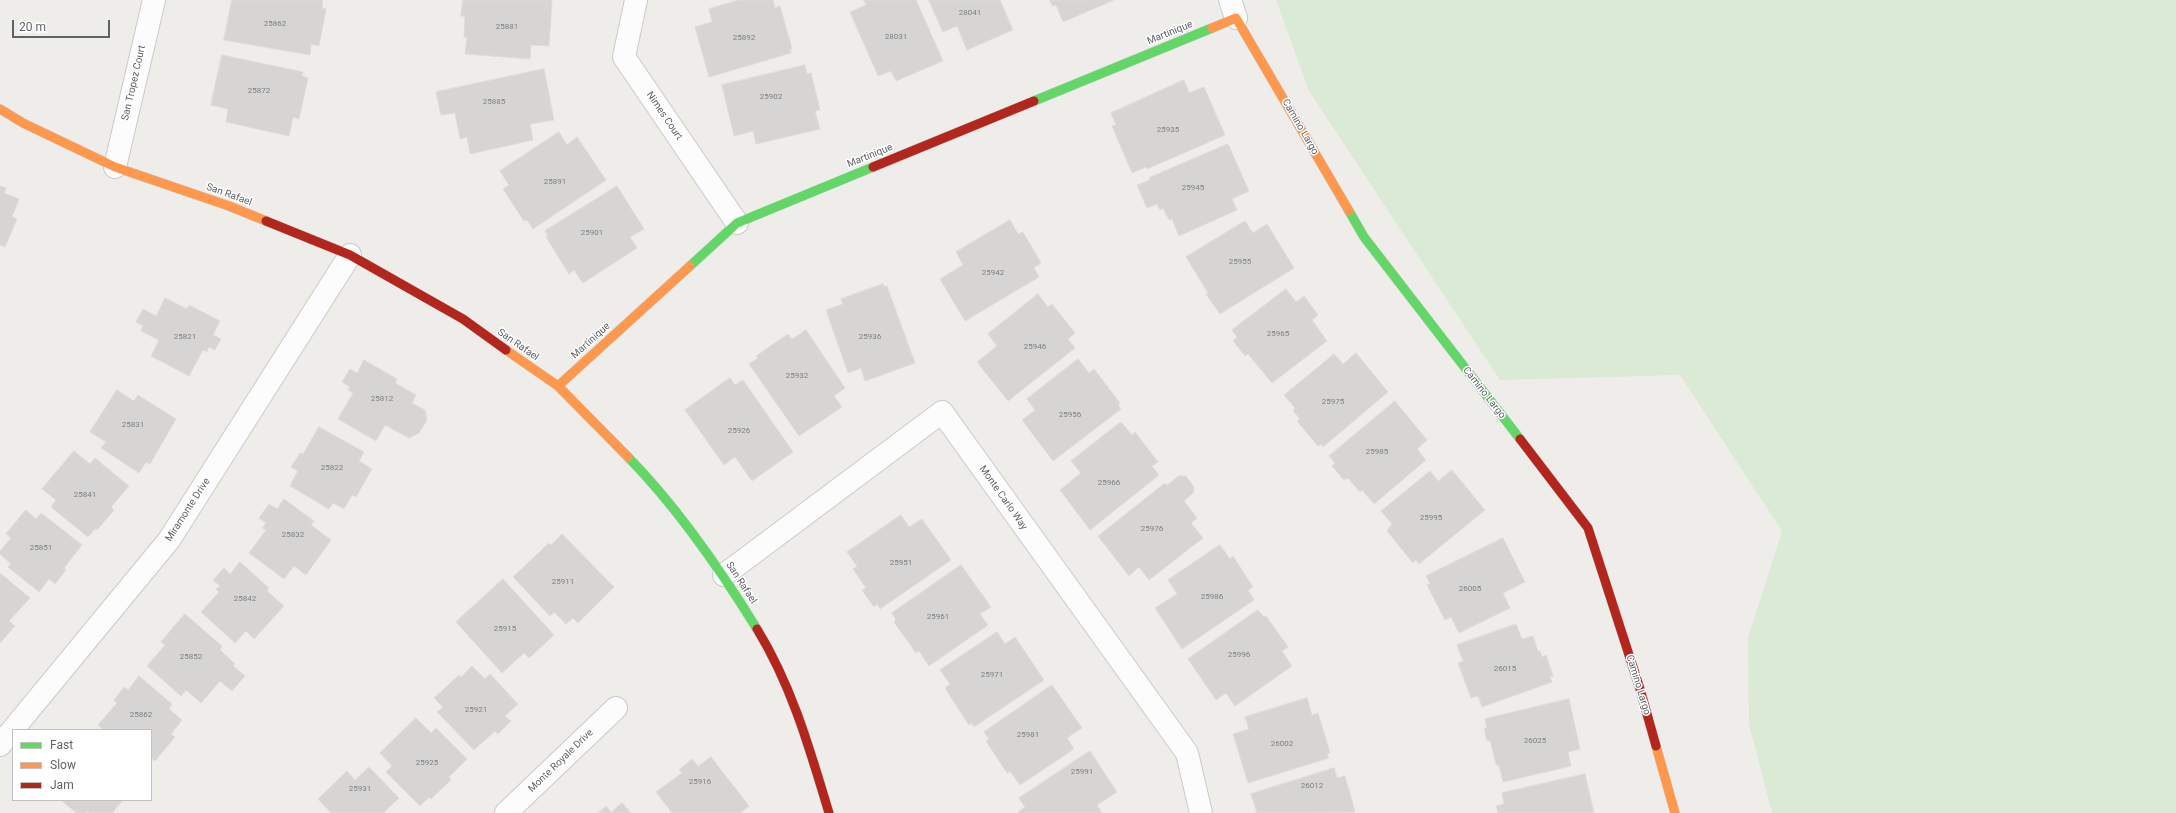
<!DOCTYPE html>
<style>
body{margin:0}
#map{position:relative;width:2176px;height:813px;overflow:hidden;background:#efede9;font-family:Roboto,sans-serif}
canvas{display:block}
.legend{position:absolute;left:12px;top:729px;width:140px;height:72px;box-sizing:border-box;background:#fff;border:1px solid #bfc1c2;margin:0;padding:5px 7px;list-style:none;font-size:12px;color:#5e6367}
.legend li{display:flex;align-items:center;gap:8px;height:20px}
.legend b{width:20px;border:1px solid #bfc1c2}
.scale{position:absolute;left:12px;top:20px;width:98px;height:18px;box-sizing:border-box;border:2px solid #5e6367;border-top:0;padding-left:5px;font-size:12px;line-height:14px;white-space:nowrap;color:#5e6367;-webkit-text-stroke:3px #fff;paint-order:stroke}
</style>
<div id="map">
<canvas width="2176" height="813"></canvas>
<ul class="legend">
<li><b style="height:5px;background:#63d668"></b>Fast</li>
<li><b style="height:5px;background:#ff974d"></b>Slow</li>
<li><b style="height:5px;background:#b3261e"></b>Jam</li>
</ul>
<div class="scale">20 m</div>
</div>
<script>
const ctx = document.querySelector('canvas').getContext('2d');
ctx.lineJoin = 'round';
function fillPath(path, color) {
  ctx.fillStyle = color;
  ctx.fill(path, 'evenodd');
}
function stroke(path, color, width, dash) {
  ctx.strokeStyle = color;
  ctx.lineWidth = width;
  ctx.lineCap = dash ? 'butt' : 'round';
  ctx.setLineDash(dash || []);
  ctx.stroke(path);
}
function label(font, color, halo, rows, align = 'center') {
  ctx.font = font + ' Roboto,sans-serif';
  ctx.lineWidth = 3;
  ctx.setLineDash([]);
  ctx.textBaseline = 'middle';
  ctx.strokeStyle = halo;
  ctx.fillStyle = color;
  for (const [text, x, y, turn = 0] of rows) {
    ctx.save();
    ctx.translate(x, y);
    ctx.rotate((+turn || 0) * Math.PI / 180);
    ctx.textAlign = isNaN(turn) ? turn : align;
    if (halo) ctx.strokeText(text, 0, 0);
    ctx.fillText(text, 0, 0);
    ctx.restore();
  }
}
fillPath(new Path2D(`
 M1276,0H2176V813H1772L1749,724L1748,638L1782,531L1680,375L1500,380L1309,91Z`), '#daead5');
const building = new Path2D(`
 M232,0H323L322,8L326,9L319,46L311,44L310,55L224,40Z
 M463,0H552L549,46L531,45L530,59L465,54L467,37H464L465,16H461Z
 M739,0H773L775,8L780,6L792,49H790L791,53L709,77L695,27L712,22L709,9Z
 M864,0H916L943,61L896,81L891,71L878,76L850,12L866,5Z
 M929,0H1000L1013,30L967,50L957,26L943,32Z
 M1050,0H1114L1063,22L1056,5L1053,6Z
 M222,55L303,72L302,76L308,78L299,119L293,117L289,136L226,122L228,109L211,105Z
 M805,65L807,74L811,73L820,110L815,111L820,129L756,144L753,131L734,136L722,85Z
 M544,69L554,120L530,124L533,140L470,154L467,137L460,139L455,113L441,115L436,92Z
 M1184,80L1189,93L1204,87L1225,135L1147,169L1146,167L1132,173L1112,126L1116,125L1111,113Z
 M559,132L567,145L577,137L606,180L533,229L527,220L524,221L503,189L509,185L500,171Z
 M1228,144L1249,191L1232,199L1237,210L1179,236L1172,219L1169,220L1163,208L1160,210L1157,204L1147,208L1137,185L1150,180L1149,178Z
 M0,186L6,188L4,193L19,199L12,217L17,219L5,247L0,245Z
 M617,186L644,229L630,237L637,248L583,283L574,270L569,274L546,237L548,236L545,231Z
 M1010,220L1018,234L1023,232L1041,263L1034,268L1039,277L965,321L940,279L963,265L956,252Z
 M1245,221L1253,233L1267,224L1294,268L1220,314L1206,294L1208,293L1186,257Z
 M883,284L884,287L887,286L915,363L865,381L861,368L848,373L826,310L843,304L841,299Z
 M1286,289L1296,302L1304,296L1318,315L1312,320L1327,341L1272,383L1248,354L1245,356L1233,341L1237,337L1232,330Z
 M1038,294L1048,307L1052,304L1075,333L1068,339L1075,348L1008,401L977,362L997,346L988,334Z
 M165,298L187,309L189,305L220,321L213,335L221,339L215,350L209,347L207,352L203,350L189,376L151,356L159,340L141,331L143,326L136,322L143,309L156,316Z
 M806,330L845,388L834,396L842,407L799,436L749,364L758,358L756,356L788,334L792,339Z
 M1356,353L1388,392L1323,447L1321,444L1318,446L1297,421L1300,419L1293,411L1295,408L1284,395L1334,354L1343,364Z
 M1078,359L1089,373L1094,369L1120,403L1118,405L1121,409L1053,461L1022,420L1035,410L1027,399Z
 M364,360L397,379L395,383L416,395L412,403L425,410L427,420L419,433L409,438L385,425L376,441L338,419L353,393L348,390L350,387L342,382L350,369L357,373Z
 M730,378L735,385L743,380L793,452L752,481L735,457L724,465L685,410Z
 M117,390L134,401L138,395L176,419L150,464L146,462L139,473L101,448L106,442L90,432Z
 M1395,401L1427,440L1417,449L1426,460L1374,504L1362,490L1360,492L1348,478L1344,480L1332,466L1335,463L1329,456Z
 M1121,422L1132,435L1135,432L1158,462L1152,466L1159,475L1090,530L1060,490L1081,473L1071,461Z
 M319,427L364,452L359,461L372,469L356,497L352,495L344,509L333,503L329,509L290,486L298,471L291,467L300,453L303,454Z
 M74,451L90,464L95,458L129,486L111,507L114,510L97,530L96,528L88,537L51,507L56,500L42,489Z
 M1452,470L1485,510L1419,564L1416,560L1413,563L1387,531L1392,524L1381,511L1430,471L1438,481Z
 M1179,476H1186L1194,487L1193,493L1184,501L1197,518L1191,523L1203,538L1149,580L1139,567L1129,576L1098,536L1165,483L1167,485Z
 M284,499L314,521L311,525L331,540L306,575L294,566L284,579L249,553L266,530L262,528L266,523L259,518L269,504L277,509Z
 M26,510L36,519L41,513L82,545L64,568L66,570L55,584L49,579L39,592L8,567L11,564L0,554V551L11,538L6,534Z
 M901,515L909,527L922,519L951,560L880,609L877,604L874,607L862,590L866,588L853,569L857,566L847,552Z
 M562,534L614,587L578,623L573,618L566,624L554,612L550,616L513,577L549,543L551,545Z
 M1503,538L1525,582L1503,593L1510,608L1459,633L1451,617L1445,620L1427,585L1430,583L1426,576Z
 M1220,545L1230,559L1233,556L1253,587L1248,590L1254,600L1182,649L1155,608L1177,594L1168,580Z
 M240,562L269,588L267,591L284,606L254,639L246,631L235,643L201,612L219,592L216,589L220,586L213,580L224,568L230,574Z
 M961,565L991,607L980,614L988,625L929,666L919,651L916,653L894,622L896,620L892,613Z
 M0,573L30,598L9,621L15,626L0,643Z
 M503,579L554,635L529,658L524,653L502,673L456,622Z
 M1258,610L1264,617L1266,616L1288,647L1282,651L1292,666L1235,706L1226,693L1216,700L1188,659Z
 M185,614L222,646L220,650L235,664L233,666L245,676L232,691L220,681L201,703L186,690L181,696L147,666L165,645L161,642Z
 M1516,624L1522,639L1533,636L1538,652L1540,651L1542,657L1546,655L1553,676L1550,677L1552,682L1482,707L1478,696L1471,698L1458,663L1463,661L1457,645Z
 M997,632L1005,644L1015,637L1044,680L974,727L971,723L969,725L945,688L950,684L940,670Z
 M472,666L485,679L490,674L518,704L505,716L511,721L498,734L495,731L474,750L437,712L443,707L434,698L459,675L461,677Z
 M139,676L172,704L169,709L182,720L171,734L175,737L155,761L151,758V730H104L98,725L117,703L114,700L124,687L128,690Z
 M1052,685L1082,728L1067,738L1074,749L1020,785L1010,771L1007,773L986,741L989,739L984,732Z
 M1307,698L1312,715L1318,713L1330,753L1327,754L1329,758L1248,783L1233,734L1249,729L1245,717Z
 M1569,699L1580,749L1568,752L1571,766L1503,782L1499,765H1496L1490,740L1487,741L1484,728H1487L1485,719Z
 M416,718L431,733L436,728L467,759L449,777L451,780L431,799L429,797L420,806L386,772L392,766L380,753Z
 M1090,751L1117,792L1097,805L1102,813H1019L1018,812L1025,807L1019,798Z
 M711,757L749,806L740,813H672L656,792L682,773L679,770L692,759L698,766Z
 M369,767L399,798L383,813H331L318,799L347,771L355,780Z
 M1334,768L1337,778L1345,776L1355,812L1257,813L1251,794Z
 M1585,774L1594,813H1498L1496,806L1504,804L1502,793Z
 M61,800H123L112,813H90L87,811L86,813H77Z
 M622,803L631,813H598L606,806L611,812Z`);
fillPath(building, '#d6d5d3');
stroke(building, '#dedcd8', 1);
const street = new Path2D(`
 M636,0L624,57L737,223
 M1230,0L1236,18
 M115,167L154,0
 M724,575L942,412L1187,753L1201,813
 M0,745L169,540L350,255
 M506,813L616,708`);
const fast = new Path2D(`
 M1034,101L1212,28
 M1349,211L1364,237L1520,439
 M690,266L737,223L873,167
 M628,457C678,508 720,569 757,629`);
const slow = new Path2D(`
 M1212,28L1236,18L1349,211
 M0,109L23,123L115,167L229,206L266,221
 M506,350L558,386L628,457
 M558,386L690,266
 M1656,746L1675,813`);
const jam = new Path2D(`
 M873,167L1034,101
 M266,221L350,255L463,319L506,350
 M1520,439L1588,528L1640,689L1656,746
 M757,629C792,686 810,750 829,813`);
stroke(street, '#cacaca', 24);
stroke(fast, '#cbcbcb', 10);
stroke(slow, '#cbcbcb', 10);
stroke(jam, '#cbcbcb', 10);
stroke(street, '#fdfcfc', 22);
stroke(fast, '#63d668', 9);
stroke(slow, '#ff974d', 9);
stroke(jam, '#b3261e', 9);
label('8px', '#7d8183', null, [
 ["28041",970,13],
 ["25862",275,24],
 ["25881",507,27],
 ["28031",896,37],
 ["25892",744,38],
 ["25872",259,91],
 ["25902",771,97],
 ["25885",494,102],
 ["25935",1168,130],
 ["25891",555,182],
 ["25945",1193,188],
 ["25901",592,233],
 ["25955",1240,262],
 ["25942",993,273],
 ["25965",1278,334],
 ["25821",185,337],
 ["25936",870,337],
 ["25946",1035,347],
 ["25932",797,376],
 ["25812",382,399],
 ["25975",1333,402],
 ["25956",1070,415],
 ["25831",133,425],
 ["25926",739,431],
 ["25985",1377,452],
 ["25822",332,468],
 ["25966",1109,483],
 ["25841",85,495],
 ["25995",1431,518],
 ["25976",1152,529],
 ["25832",293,535],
 ["25851",41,548],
 ["25951",901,563],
 ["25911",563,582],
 ["26005",1470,589],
 ["25986",1212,597],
 ["25842",245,599],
 ["25961",938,617],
 ["25915",505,629],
 ["25996",1239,655],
 ["25852",191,657],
 ["26015",1505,669],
 ["25971",992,675],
 ["25921",476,710],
 ["25862",141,715],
 ["25981",1028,735],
 ["26025",1535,741],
 ["26002",1282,744],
 ["25925",427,763],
 ["25991",1082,772],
 ["25916",700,782],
 ["26012",1312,786],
 ["25931",360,789]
]);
label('10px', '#5e6367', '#fff', [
 ["Martinique",1170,33,-22],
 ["San Tropez Court",134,83,-77],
 ["Nimes Court",664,116,56],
 ["Camino Largo",1300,127,60],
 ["Martinique",870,156,-22],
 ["San Rafael",229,195,20],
 ["Martinique",591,341,-42],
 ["San Rafael",518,345,35],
 ["Camino Largo",1484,393,52],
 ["Monte Carlo Way",1003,498,55],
 ["Miramonte Drive",188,510,-57],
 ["San Rafael",741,583,57],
 ["Camino Largo",1638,685,73],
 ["Monte Royale Drive",561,761,-44]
]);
</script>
